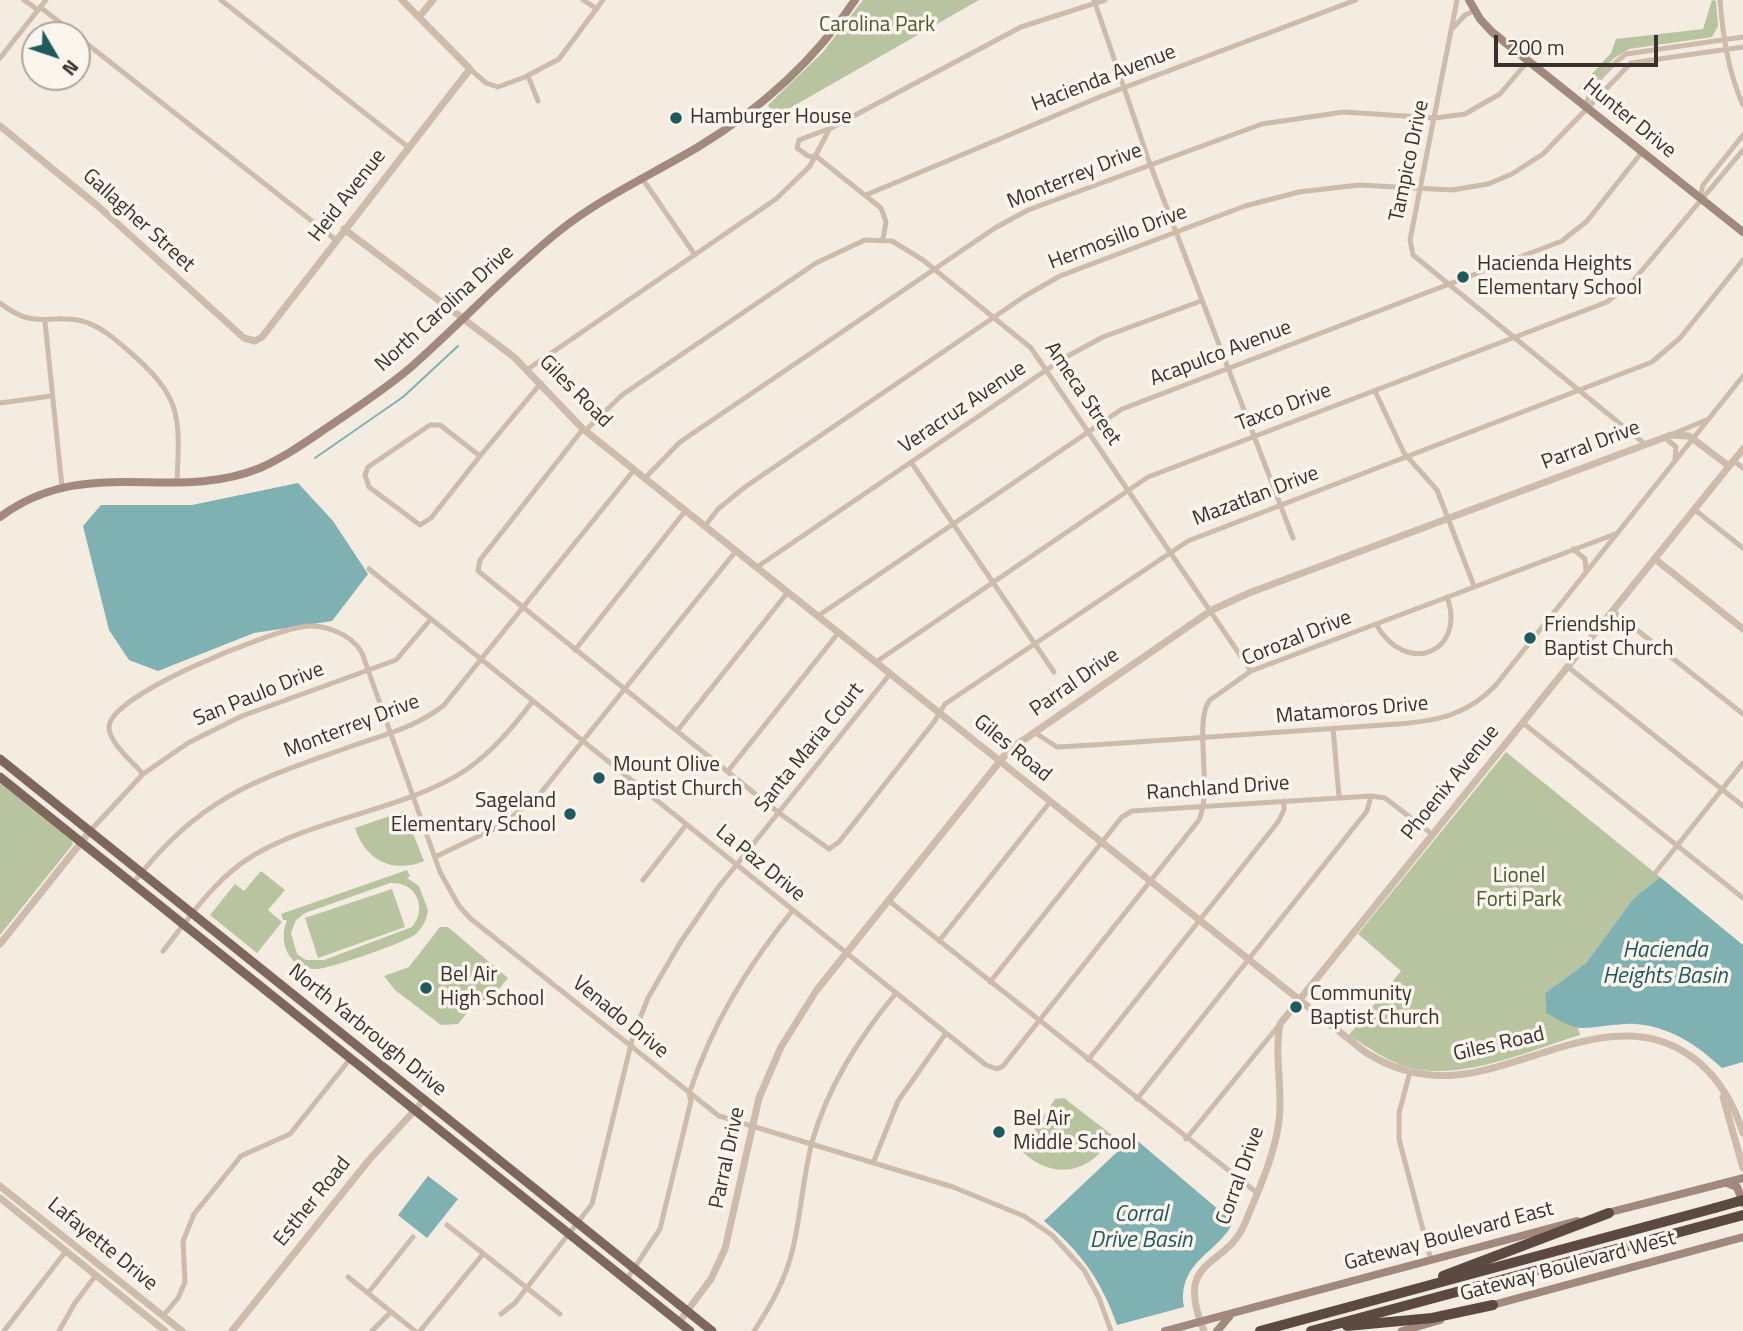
<!DOCTYPE html>
<style>
body{margin:0}
#map{position:relative;width:1743px;height:1331px;overflow:hidden;background:#f4ebe1;font-family:"Titillium Web",sans-serif}
canvas{display:block}
.north{position:absolute;left:21px;top:21px;width:70px;height:70px;box-sizing:border-box;background:#fbf5ee;border:2px solid #aea6a0;border-radius:50%;rotate:129deg;font-size:19px;font-weight:700;line-height:28px;text-align:center;color:#3b302b}
.north::after{content:'';display:block;margin:auto;width:24px;height:32px;background:#1f5a5e;clip-path:polygon(50% 0,100% 100%,50% 72%,0 100%)}
.scale{position:absolute;left:1494px;top:35px;width:164px;height:32px;box-sizing:border-box;border:4px solid #3b302b;border-top:0;padding-left:9px;font-size:21px;line-height:24px;white-space:nowrap;color:#3b302b;-webkit-text-stroke:5px #fbf5ee;paint-order:stroke}
</style>
<div id="map">
<canvas width="1743" height="1331"></canvas>
<div class="north">N</div>
<div class="scale">200 m</div>
</div>
<script>
const ctx = document.querySelector('canvas').getContext('2d');
ctx.lineJoin = 'round';
function fillPath(path, color) {
  ctx.fillStyle = color;
  ctx.fill(path, 'evenodd');
}
function stroke(path, color, width, dash) {
  ctx.strokeStyle = color;
  ctx.lineWidth = width;
  ctx.lineCap = dash ? 'butt' : 'round';
  ctx.setLineDash(dash || []);
  ctx.stroke(path);
}
function label(font, color, halo, rows, align = 'center') {
  ctx.font = font + ' "Titillium Web",sans-serif';
  ctx.lineWidth = 7;
  ctx.setLineDash([]);
  ctx.textBaseline = 'middle';
  ctx.strokeStyle = halo;
  ctx.fillStyle = color;
  for (const [text, x, y, turn = 0] of rows) {
    ctx.save();
    ctx.translate(x, y);
    ctx.rotate((+turn || 0) * Math.PI / 180);
    ctx.textAlign = isNaN(turn) ? turn : align;
    if (halo) ctx.strokeText(text, 0, 0);
    ctx.fillText(text, 0, 0);
    ctx.restore();
  }
}
fillPath(new Path2D(`
 M863,0H979L783,112L776,108L771,111L768,105L823,52Z
 M1712,0L1716,1L1718,26L1712,37L1629,49L1613,59L1591,86L1578,89L1611,53L1616,39L1703,29Z
 M1506,752L1660,877L1633,899L1586,963L1545,993L1546,1013L1578,1028L1580,1035C1530,1050 1463,1081 1411,1068C1388,1062 1369,1048 1349,1035L1401,971L1358,934Z
 M0,781L71,838L73,844L0,935Z
 M404,811L424,861C393,874 365,860 355,828Z
 M407,870L410,876L407,878L419,886L428,910C427,919 423,927 416,934C407,942 331,968 318,969C290,971 277,943 287,920H283L281,914ZM390,883C416,881 428,908 412,927L324,960H306L297,954L291,933L296,920L305,913Z
 M261,871L285,890L268,910L282,922L257,953L210,915L235,884L244,891Z
 M392,889L405,927L318,958L305,918Z
 M440,927H448L508,978L491,999L476,1002L458,1024L441,1025L395,990L384,976L409,967Z
 M1064,1098L1112,1135C1092,1175 1051,1181 1021,1150L1055,1099Z`), '#b8c4a0');
fillPath(new Path2D(`
 M298,483L333,521L368,574L332,621L254,633L158,671L129,660L109,630L83,526L101,505H192Z
 M1660,877L1743,945V1062L1722,1068C1697,1045 1671,1027 1636,1024C1618,1023 1599,1028 1581,1028C1570,1028 1556,1018 1546,1013L1545,993L1586,963L1633,899Z
 M1133,1137L1233,1222C1219,1253 1177,1261 1184,1307L1117,1325C1101,1280 1081,1252 1044,1221Z
 M428,1176L458,1199L427,1238L398,1215Z`), '#7fb0b2');
stroke(new Path2D(`
 M315,458L403,397L458,346`), '#7fb0b2', 2);
stroke(new Path2D(`
 M24,0L38,10
 M221,0L408,147
 M583,0L597,9
 M1094,0L1150,164L1293,538
 M1457,0L1410,240L1413,255L1645,444
 M1720,0C1723,37 1728,71 1743,105
 M40,7L76,35
 M1454,27L1465,15L1474,11
 M77,36L336,240
 M0,58L46,0
 M470,69L486,83L498,87L525,77L559,59L603,0
 M528,76L538,101
 M1586,106C1589,85 1609,67 1626,54L1743,37
 M642,178L695,255
 M866,195L1102,96L1356,0
 M1700,197L1703,185L1743,135
 M883,239L886,222L881,208L817,157L808,156L797,148L799,140L831,128L1021,27L1105,0
 M0,303C36,331 47,313 82,321C101,326 116,340 131,353C182,398 180,416 177,481
 M45,322L62,487
 M528,369L776,199L810,166L829,130
 M1375,391L1404,453L1437,490L1474,586
 M0,403L51,396
 M430,425H440L480,456L431,518L420,525L369,487L365,475L368,467Z
 M583,429L480,560L478,571L779,813L829,849L839,842L934,722L945,704L1188,541L1652,362L1680,338L1743,260
 M585,431L622,395L816,263L865,240L892,241L923,260L1031,348L1251,671
 M1673,434L1706,420
 M1664,437L1676,447L1675,459
 M480,456L541,383
 M1734,461L1743,468
 M911,462L1054,672
 M645,478L680,442L995,228L1028,210L1262,124L1344,112L1435,118L1465,114L1500,94L1528,61
 M1695,510L1743,548
 M705,526L718,509L745,487L1025,296L1060,276L1245,206L1299,192L1359,185L1452,190L1488,184L1512,174L1543,154L1631,63L1743,47
 M1573,549L1585,559L1586,571
 M757,567L1064,358L1103,337L1201,301
 M369,569L946,1033L986,1065L997,1069L1003,1066L1199,820C1213,789 1193,719 1210,700L1251,671L1618,533
 M1613,611L1743,714
 M818,616L1122,409L1562,241L1587,221L1642,152
 M1376,624C1406,678 1467,652 1447,597
 M575,650L686,510
 M876,662L1148,477L1607,302L1633,281L1743,150
 M1568,667L1743,806
 M1523,723L1743,898
 M1333,728L1339,797
 M677,731L788,592
 M1034,732L1057,747L1093,745L1398,724C1437,721 1467,715 1495,686L1743,376
 M728,771L839,632
 M143,774C133,762 109,743 109,727C110,694 269,632 301,627C322,623 351,633 362,653L440,872L459,906L471,919L719,1116L953,1187L1024,1216L1052,1235L1084,1270L1099,1298L1111,1331
 M91,830L143,774L188,743L242,716L396,660L431,619
 M435,857L502,825L539,795L736,551
 M1656,872L1743,763
 M643,880L686,825
 M133,883C202,796 251,782 352,746C384,735 417,727 444,705L634,470
 M888,900L1256,1192
 M939,941L1050,802
 M163,951C190,917 215,878 254,855C318,817 405,810 466,770C493,751 513,727 533,701
 M990,982L1122,817L1132,811L1371,796L1385,798L1432,834
 M1088,1060L1278,822L1284,810V801
 M1410,1072L1399,1113V1139L1431,1260
 M1137,1099L1367,811L1371,796
 M1186,1139L1280,1024
 M873,1163L898,1101L946,1033
 M447,1225L560,1314
 M348,1277L415,1331
 M627,1279L660,1229L691,1101L689,1094C712,1024 747,967 793,910
 M368,1293L413,1237
 M501,1314L515,1303L592,1204L633,1036L648,998L680,943L717,889L890,674
 M163,1316L178,1298L185,1282L183,1241L194,1214L241,1156L290,1134L350,1059
 M4,1331L66,1251
 M59,1331L75,1303L96,1275
 M372,1331L391,1312
 M420,1331L483,1254
 M754,1331C771,1305 786,1279 793,1248C801,1214 803,1177 812,1142C828,1086 859,1038 896,993`), '#cdbbac', 5);
stroke(new Path2D(`
 M419,17L433,0
 M0,126L99,207L244,338L255,341L262,337L470,69L402,0
 M344,229L514,357L583,429L1365,1052C1392,1069 1423,1078 1456,1075C1531,1068 1618,1005 1689,1055C1716,1073 1733,1102 1743,1133
 M1655,559L1743,629
 M0,944L91,830
 M1723,1097L1743,1168
 M0,1186L182,1331
 M0,1198L165,1331
 M679,1322L711,1279L725,1249L759,1098L781,1047L816,991L1009,750L1212,610L1249,593L1671,435L1689,436L1729,466
 M232,1331L369,1160L425,1099
 M1204,1331C1173,1255 1225,1271 1245,1223C1258,1192 1275,1154 1279,1121C1283,1089 1274,1056 1280,1024L1743,449`), '#cdbbac', 7);
stroke(new Path2D(`
 M1469,0L1480,19L1492,32L1743,232
 M0,517C86,453 172,504 260,468C285,457 306,442 328,427C356,408 384,390 410,368C460,324 506,274 558,232C600,198 651,175 698,147C759,110 815,60 855,0
 M1727,1183L1737,1187L1743,1203
 M1603,1214L1743,1178
 M1489,1306L1743,1237
 M1165,1331L1577,1221
 M1217,1331L1229,1317
 M1402,1331L1440,1320`), '#a18a7d', 8);
stroke(new Path2D(`
 M0,759L712,1331
 M0,777L690,1331`), '#7d675c', 9);
stroke(new Path2D(`
 M1443,1276L1609,1213
 M1347,1326L1432,1318L1493,1305
 M1260,1331L1715,1208
 M1311,1331L1743,1215`), '#5c4a42', 10);
stroke(new Path2D(`
 M1715,1208L1743,1200`), '#5c4a42', 10);
for (const [x, y, r, color] of [
 [676,118,7,"#1f5a5e"],
 [1463,277,7,"#1f5a5e"],
 [1530,638,7,"#1f5a5e"],
 [599,778,7,"#1f5a5e"],
 [570,814,7,"#1f5a5e"],
 [426,988,7,"#1f5a5e"],
 [1296,1007,7,"#1f5a5e"],
 [999,1132,7,"#1f5a5e"]
]) {
  const dot = new Path2D();
  dot.arc(x, y, r, 0, 2 * Math.PI);
  ctx.fillStyle = color;
  ctx.fill(dot);
  stroke(dot, '#fbf5ee', 2.5);
}
label('21px', '#4a5a2e', '#fbf5ee', [
 ["Carolina Park",877,26],
 ["Lionel",1519,877],
 ["Forti Park",1519,901]
]);
label('21px', '#3b302b', '#fbf5ee', [
 ["Hacienda Avenue",1104,79,-21],
 ["Hunter Drive",1629,119,39],
 ["Tampico Drive",1410,161,-78],
 ["Monterrey Drive",1075,177,-22],
 ["Heid Avenue",348,196,-52],
 ["Gallagher Street",138,221,42],
 ["Hermosillo Drive",1118,238,-21],
 ["North Carolina Drive",445,309,-42],
 ["Acapulco Avenue",1221,354,-21],
 ["Giles Road",575,392,45],
 ["Ameca Street",1082,394,56],
 ["Veracruz Avenue",963,408,-34],
 ["Taxco Drive",1284,408,-21],
 ["Parral Drive",1591,446,-21],
 ["Mazatlan Drive",1256,497,-21],
 ["Corozal Drive",1297,639,-22],
 ["Parral Drive",1075,683,-35],
 ["San Paulo Drive",259,695,-22],
 ["Matamoros Drive",1352,711,-5],
 ["Monterrey Drive",352,727,-21],
 ["Santa Maria Court",810,748,-51],
 ["Giles Road",1012,749,39],
 ["Phoenix Avenue",1451,783,-51],
 ["Ranchland Drive",1218,789,-4],
 ["La Paz Drive",760,864,39],
 ["Venado Drive",620,1018,39],
 ["North Yarbrough Drive",367,1031,39],
 ["Giles Road",1499,1045,-13],
 ["Parral Drive",728,1158,-78],
 ["Corral Drive",1241,1176,-70],
 ["Esther Road",313,1202,-51],
 ["Gateway Boulevard East",1449,1237,-15],
 ["Lafayette Drive",102,1245,39],
 ["Gateway Boulevard West",1568,1267,-15]
]);
label('21px', '#3b302b', '#fbf5ee', [
 ["Hamburger House",690,118],
 ["Hacienda Heights",1477,265],
 ["Elementary School",1477,289],
 ["Friendship",1544,626],
 ["Baptist Church",1544,650],
 ["Mount Olive",613,766],
 ["Baptist Church",613,790],
 ["Sageland",556,802,"right"],
 ["Elementary School",556,826,"right"],
 ["Bel Air",440,976],
 ["High School",440,1000],
 ["Community",1310,995],
 ["Baptist Church",1310,1019],
 ["Bel Air",1013,1120],
 ["Middle School",1013,1144]
], 'left');
label('italic 23px', '#1f5a5e', '#fbf5ee', [
 ["Hacienda",1665,951],
 ["Heights Basin",1665,977],
 ["Corral",1141,1215],
 ["Drive Basin",1141,1241]
]);
</script>
